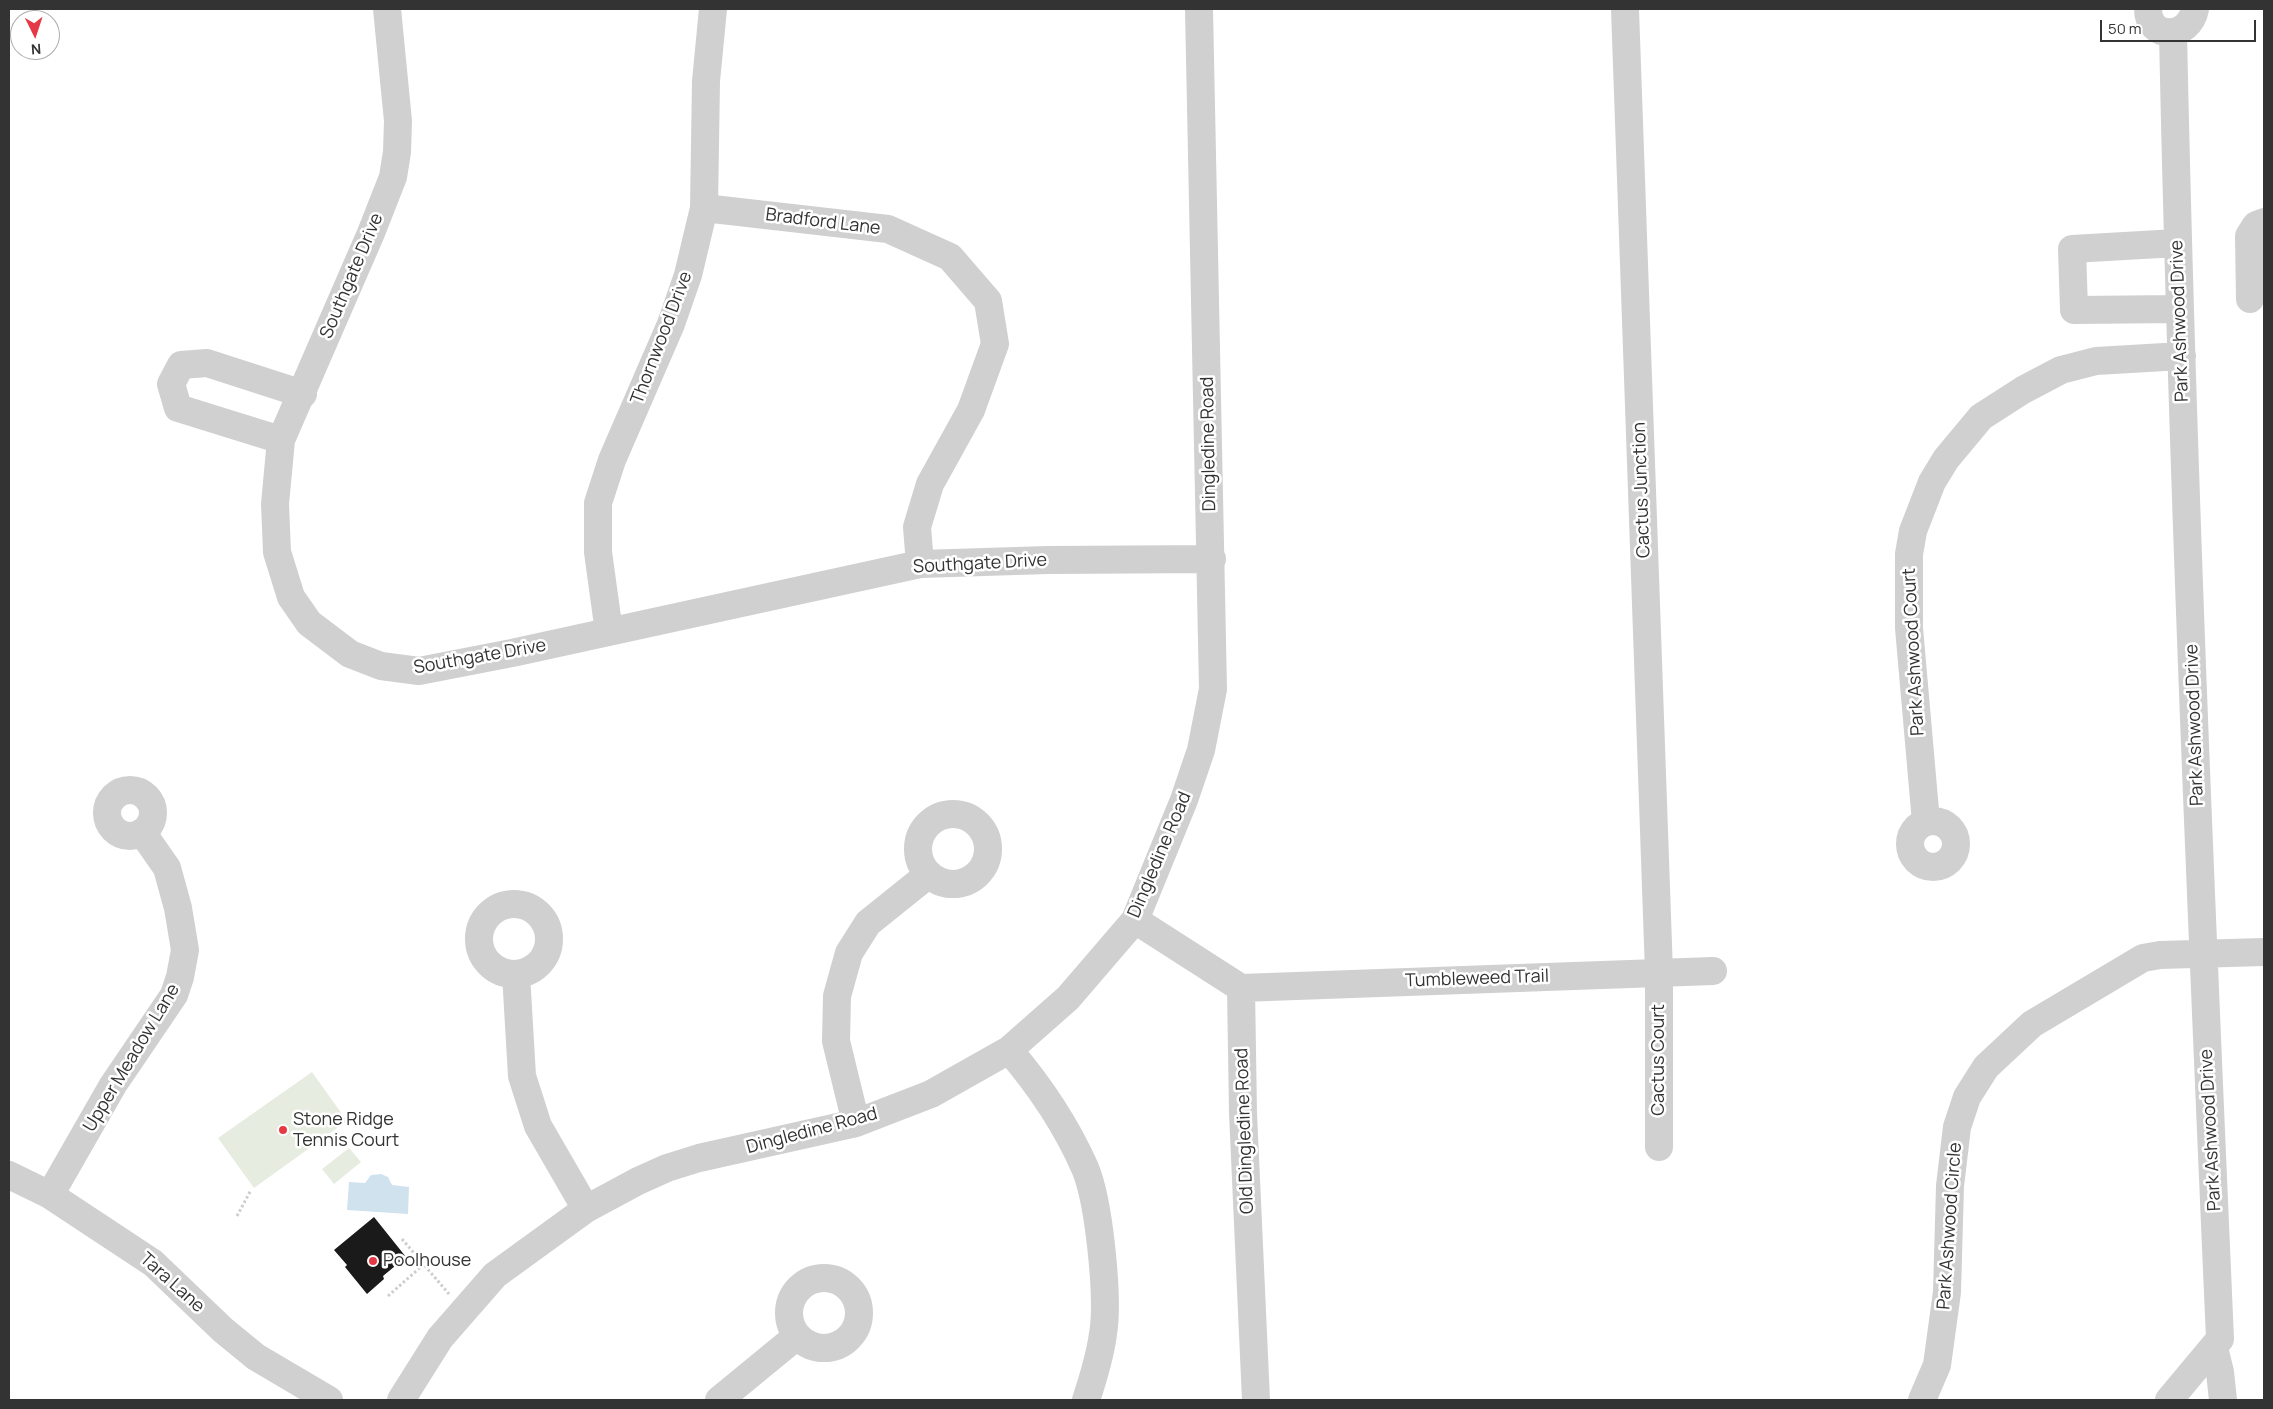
<!DOCTYPE html>
<style>
body{margin:0}
#map{position:relative;width:2273px;height:1409px;overflow:hidden;background:#fff;font-family:Manrope,sans-serif}
canvas{display:block}
.frame{position:absolute;inset:0;border:10px solid #333;pointer-events:none}
.north{position:absolute;left:10px;top:10px;width:50px;height:50px;box-sizing:border-box;background:#fff;border:1px solid #adadad;border-radius:50%;rotate:176deg;font-size:14px;font-weight:700;line-height:20px;text-align:center;color:#333}
.north::after{content:'';display:block;margin:auto;width:18px;height:22px;background:#e63946;clip-path:polygon(50% 0,100% 100%,50% 72%,0 100%)}
.scale{position:absolute;left:2100px;top:20px;width:156px;height:22px;box-sizing:border-box;border:2px solid #333;border-top:0;padding-left:6px;font-size:15px;line-height:18px;white-space:nowrap;color:#333;-webkit-text-stroke:4px #fff;paint-order:stroke}
</style>
<div id="map">
<canvas width="2273" height="1409"></canvas>
<div class="frame"></div>
<div class="north">N</div>
<div class="scale">50 m</div>
</div>
<script>
const ctx = document.querySelector('canvas').getContext('2d');
ctx.lineJoin = 'round';
function fillPath(path, color) {
  ctx.fillStyle = color;
  ctx.fill(path, 'evenodd');
}
function stroke(path, color, width, dash) {
  ctx.strokeStyle = color;
  ctx.lineWidth = width;
  ctx.lineCap = dash ? 'butt' : 'round';
  ctx.setLineDash(dash || []);
  ctx.stroke(path);
}
function label(font, color, halo, rows, align = 'center') {
  ctx.font = font + ' Manrope,sans-serif';
  ctx.lineWidth = 5;
  ctx.setLineDash([]);
  ctx.textBaseline = 'middle';
  ctx.strokeStyle = halo;
  ctx.fillStyle = color;
  for (const [text, x, y, turn = 0] of rows) {
    ctx.save();
    ctx.translate(x, y);
    ctx.rotate((+turn || 0) * Math.PI / 180);
    ctx.textAlign = isNaN(turn) ? turn : align;
    if (halo) ctx.strokeText(text, 0, 0);
    ctx.fillText(text, 0, 0);
    ctx.restore();
  }
}
fillPath(new Path2D(`
 M312,1072L347,1121L254,1188L218,1138Z
 M349,1148L361,1162L334,1184L322,1169Z`), '#e6ecdf');
fillPath(new Path2D(`
 M381,1174L388,1177L392,1185L409,1187L408,1214L347,1210L349,1182L365,1183L371,1175Z`), '#cfe2ee');
fillPath(new Path2D(`
 M374,1217L406,1257L383,1276L384,1279L367,1294L345,1267L347,1265L334,1250Z`), '#1a1a1a');
stroke(new Path2D(`
 M237,1216L251,1190
 M402,1239L449,1294
 M388,1296L423,1265`), '#cdcdcd', 3, [2.5, 2.5]);
stroke(new Path2D(`
 M387,9L398,121L397,152L393,177L371,233L281,440L275,504L277,552L291,597L309,623L350,654L381,666L419,671L512,653L920,564L1048,560L1212,559
 M1625,9L1659,972V1147
 M2148,9C2148,40 2189,40 2195,9
 M704,208L888,229L950,257L988,301L995,344L971,410L930,484L917,527L920,564
 M2177,243L2072,249L2074,310L2180,309
 M2250,299L2249,236L2256,225L2264,222
 M281,440L178,408L171,384L181,365L207,363L303,394
 M609,632L598,552V503L612,460L671,324L688,275L704,208L706,81L713,9
 M107 813a23 23 0 1 1 46 0a23 23 0 1 1-46 0Z
 M918 849a35 35 0 1 1 70 0a35 35 0 1 1-70 0Z
 M1910 844a23 23 0 1 1 46 0a23 23 0 1 1-46 0Z
 M1926,822L1909,628V554L1913,531L1932,482L1946,459L1981,417L2023,390L2061,370L2096,361L2182,356
 M479 939a35 35 0 1 1 70 0a35 35 0 1 1-70 0Z
 M1135,920L1241,988L1243,1113L1256,1400
 M516,974L522,1076L538,1126L586,1209
 M1241,988L1713,971
 M1009,1050C1039,1085 1066,1125 1085,1168C1099,1201 1109,1298 1103,1334C1100,1356 1093,1379 1086,1400
 M856,1123L836,1041L837,996L849,953L868,923L929,874
 M9,1175L50,1195L153,1263L223,1330L256,1357L329,1400
 M50,1195L113,1085L174,995L180,977L185,950L178,908L167,868L142,832
 M789 1313a35 35 0 1 1 70 0a35 35 0 1 1-70 0Z
 M2214,1348L2220,1372L2223,1400
 M401,1400L440,1338L495,1275L586,1209L638,1181L667,1168L699,1158L856,1123L931,1094L1009,1050L1068,998L1135,920L1184,800L1201,750L1213,689L1199,9
 M719,1400L797,1336
 M1922,1400L1937,1365L1947,1292L1950,1186L1957,1127L1967,1097L1986,1067L2032,1024L2143,958L2160,955L2264,952
 M2169,1400L2220,1339C2201,904 2182,468 2173,32`), '#d0d0d0', 28);
for (const [x, y, r, color] of [
 [283,1130,5,"#e63946"],
 [373,1261,5,"#e63946"]
]) {
  const dot = new Path2D();
  dot.arc(x, y, r, 0, 2 * Math.PI);
  ctx.fillStyle = color;
  ctx.fill(dot);
  stroke(dot, '#fff', 2);
}
label('18px', '#333', '#fff', [
 ["Bradford Lane",823,222,7],
 ["Southgate Drive",352,276,-67],
 ["Park Ashwood Drive",2180,321,-92],
 ["Thornwood Drive",662,338,-69],
 ["Dingledine Road",1209,444,-91],
 ["Cactus Junction",1642,490,-92],
 ["Southgate Drive",980,564,-3],
 ["Park Ashwood Court",1914,652,-93],
 ["Southgate Drive",480,657,-10],
 ["Park Ashwood Drive",2195,725,-92],
 ["Dingledine Road",1160,855,-67],
 ["Tumbleweed Trail",1477,979,-2],
 ["Upper Meadow Lane",132,1058,-59],
 ["Cactus Court",1659,1060,-90],
 ["Park Ashwood Drive",2211,1130,-93],
 ["Dingledine Road",812,1131,-15],
 ["Old Dingledine Road",1245,1131,-92],
 ["Park Ashwood Circle",1950,1226,-86],
 ["Tara Lane",172,1283,42]
]);
label('18px', '#333', '#fff', [
 ["Stone Ridge",293,1120],
 ["Tennis Court",293,1141],
 ["Poolhouse",383,1261]
], 'left');
</script>
